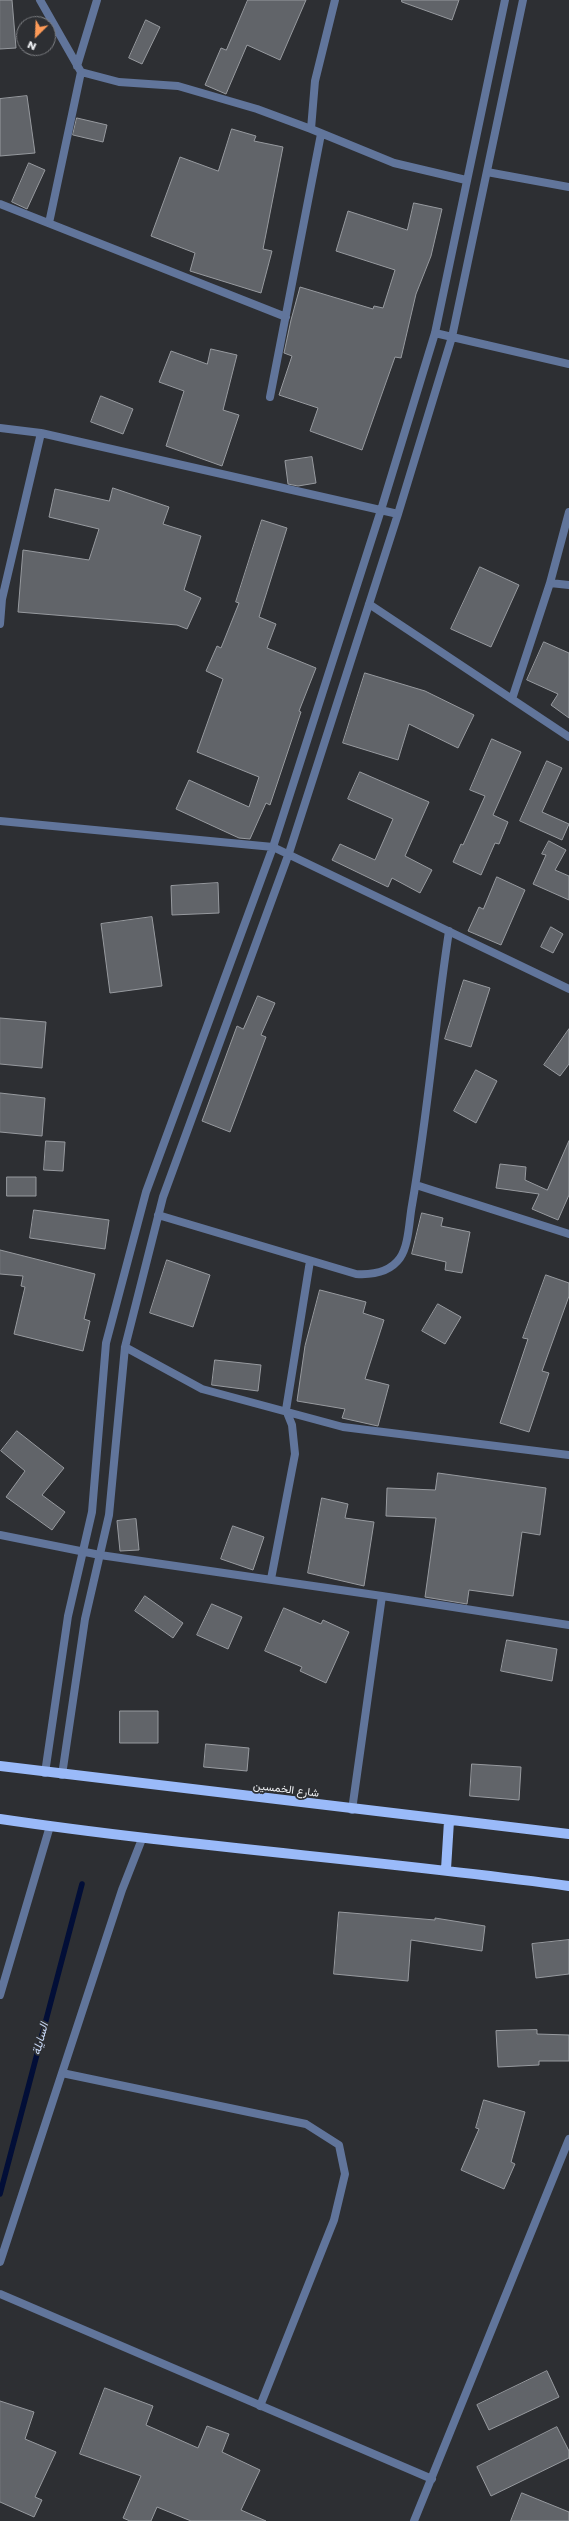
<!DOCTYPE html>
<meta charset="utf-8">
<style>
body{margin:0}
#map{position:relative;width:569px;height:2521px;overflow:hidden;background:#2d2f33;font-family:Poppins,sans-serif}
canvas{display:block}
.north{position:absolute;left:16px;top:16px;width:40px;height:40px;box-sizing:border-box;background:#2d2f33;border:1px solid #7b7d81;border-radius:50%;rotate:204deg;font-size:11px;font-weight:700;line-height:16px;text-align:center;color:#f1f3f6}
.north::after{content:'';display:block;margin:auto;width:14px;height:18px;background:#fe9b58;clip-path:polygon(50% 0,100% 100%,50% 72%,0 100%)}
</style>
<div id="map">
<canvas width="569" height="2521"></canvas>
<div class="north">N</div>
</div>
<script>
const ctx = document.querySelector('canvas').getContext('2d');
ctx.lineJoin = 'round';
function stroke(path, color, width, dash) {
  ctx.strokeStyle = color;
  ctx.lineWidth = width;
  ctx.lineCap = dash ? 'butt' : 'round';
  ctx.setLineDash(dash || []);
  ctx.stroke(path);
}
function fillPath(path, color) {
  ctx.fillStyle = color;
  ctx.fill(path, 'evenodd');
}
function label(font, color, halo, rows, align = 'center') {
  ctx.font = font + ' Poppins,Vazirmatn,sans-serif';
  ctx.lineWidth = 3.5;
  ctx.setLineDash([]);
  ctx.textBaseline = 'middle';
  ctx.strokeStyle = halo;
  ctx.fillStyle = color;
  for (const [text, x, y, turn = 0] of rows) {
    ctx.save();
    ctx.translate(x, y);
    ctx.rotate((+turn || 0) * Math.PI / 180);
    ctx.textAlign = isNaN(turn) ? turn : align;
    if (halo) ctx.strokeText(text, 0, 0);
    ctx.fillText(text, 0, 0);
    ctx.restore();
  }
}
stroke(new Path2D(`
 M0,2194L82,1884`), '#020e37', 5.5);
const building = new Path2D(`
 M0,0H12L16,48L0,49Z
 M248,0H306L280,60L247,45L226,94L205,85L221,48L226,50Z
 M402,0H459L452,20L402,2Z
 M146,20L160,27L142,64L129,58Z
 M27,96L35,153L0,156V99Z
 M77,118L107,125L103,142L73,135Z
 M232,129L256,136L254,141L283,147L263,249L272,251L261,293L190,271L195,253L151,236L180,157L218,171Z
 M29,163L45,170L27,209L12,202Z
 M414,203L442,209L431,256L416,294L401,358L395,357L362,450L310,431L318,408L279,395L292,356L284,353L291,320L300,287L373,309L374,306L383,308L395,270L336,251L348,211L407,230Z
 M211,349L237,355L223,410L239,415L222,466L166,446L184,391L159,382L171,351L207,364Z
 M101,396L133,409L123,434L91,422Z
 M312,457L316,483L298,486L288,484L285,461Z
 M113,488L169,507L163,524L201,536L184,590L201,598L187,629L177,625L18,612L23,550L89,560L99,529L49,517L55,489L109,501Z
 M262,520L287,528L259,617L276,624L267,648L316,668L299,711L301,712L270,805L266,803L250,839L239,838L176,809L189,780L249,807L259,777L197,752L223,679L206,671L217,646L221,648L239,603L236,602Z
 M480,567L519,585L491,647L451,629Z
 M544,642L569,653V718L551,705L558,694L527,680Z
 M365,673L425,691L474,715L458,748L409,724L398,760L343,743Z
 M492,739L521,752L493,815L508,822L499,844L495,843L481,875L453,862L461,844L463,845L485,796L470,790Z
 M547,761L562,768L542,812L569,824L562,840L520,821Z
 M360,772L429,802L405,856L432,870L420,893L392,878L388,887L332,860L340,844L375,860L393,819L348,799Z
 M549,841L566,850L555,870L569,876V900L533,884L546,855L542,854Z
 M497,877L525,890L501,945L468,931L479,907L483,909Z
 M218,883L219,913L172,915L171,886Z
 M152,917L162,986L110,993L101,924Z
 M551,927L563,934L553,953L541,947Z
 M464,980L490,988L471,1047L445,1039Z
 M258,996L275,1003L261,1035L266,1037L230,1132L202,1121L237,1026L243,1029Z
 M0,1018L46,1022L42,1068L0,1064Z
 M569,1029V1064L560,1076L544,1065Z
 M476,1070L497,1081L476,1123L454,1111Z
 M0,1093L45,1098L42,1136L0,1132Z
 M46,1141L65,1142L63,1171L44,1170Z
 M569,1141V1195L558,1220L532,1209L539,1194L496,1188L500,1164L526,1167L525,1180L547,1190Z
 M7,1177H36V1196H7Z
 M34,1210L109,1220L105,1249L30,1238Z
 M422,1213L443,1218L441,1226L470,1232L462,1273L445,1270L446,1262L412,1254Z
 M0,1250L95,1274L84,1319L90,1321L83,1351L14,1334L25,1287L21,1286L23,1276L0,1274Z
 M167,1260L210,1275L193,1327L150,1313Z
 M546,1275L569,1283V1296L542,1371L549,1373L529,1432L500,1423L528,1339L523,1338Z
 M320,1290L366,1302L363,1313L384,1320L365,1379L389,1385L378,1426L342,1418L345,1409L297,1401L305,1346Z
 M438,1304L461,1317L445,1344L422,1331Z
 M215,1360L261,1365L258,1391L212,1385Z
 M17,1431L64,1468L42,1495L65,1512L52,1530L6,1497L25,1471L1,1451Z
 M438,1473L546,1488L540,1535L522,1532L513,1596L469,1590L467,1604L425,1597L436,1518L386,1516L387,1488L435,1490Z
 M322,1498L348,1504L345,1518L374,1522L364,1586L308,1573Z
 M136,1519L139,1550L120,1551L117,1521Z
 M233,1526L264,1537L253,1570L221,1559Z
 M145,1596L183,1623L173,1638L135,1611Z
 M212,1604L242,1617L228,1649L197,1635Z
 M284,1608L321,1624L323,1620L349,1632L326,1683L300,1671L302,1667L265,1651Z
 M507,1640L557,1649L552,1681L501,1671Z
 M120,1711H158V1743H120Z
 M206,1744L249,1748L247,1771L204,1767Z
 M472,1764L521,1767L519,1800L470,1796Z
 M339,1912L435,1920V1918L485,1926L482,1951L411,1940L408,1981L334,1974Z
 M569,1940V1974L536,1978L532,1944Z
 M537,2030V2034L569,2035V2061H539V2065L498,2067L496,2031Z
 M484,2100L525,2112L511,2162L515,2164L504,2189L461,2170L479,2129L476,2128Z
 M547,2371L559,2397L489,2430L477,2405Z
 M105,2388L153,2406L146,2425L198,2448L207,2426L229,2434L222,2452L260,2470L241,2510L266,2521H191L157,2507L151,2521H130L123,2518L141,2476L80,2454Z
 M0,2401L34,2412L25,2439L56,2452L35,2497L42,2500L34,2517L0,2502Z
 M557,2427L569,2451V2458L491,2496L477,2467Z
 M522,2493L569,2512V2521H511Z`);
fillPath(building, '#616469');
stroke(building, '#979a9f', 1);
stroke(new Path2D(`
 M40,0L81,72
 M335,0L315,81L311,129L394,163L466,180
 M77,66L97,0
 M487,172L569,187
 M0,204L286,317
 M49,223L81,72L119,82L178,86L257,109L311,129
 M435,333L569,364
 M270,397L321,134
 M0,428L41,433L398,514
 M569,512L550,583L569,585
 M369,604L569,737
 M0,624L2,599L41,433
 M512,699L550,583
 M0,821L273,847L569,989
 M416,1185L569,1234
 M158,1215L356,1274C372,1275 390,1272 400,1258C409,1245 409,1221 412,1205C428,1114 435,1022 449,931
 M125,1347L202,1389L343,1427L569,1455
 M0,1535L100,1555L382,1596
 M271,1579L295,1454L292,1425L286,1410L310,1261
 M45,1773L68,1616L92,1512L106,1343L146,1192L273,847L381,510L435,333L505,0
 M62,1775L85,1619L109,1515L125,1347L163,1197L289,853L398,514L452,337L523,0
 M352,1810L382,1596L569,1625
 M0,1995L50,1826
 M62,2073L306,2124L339,2145L345,2174L334,2220L260,2406
 M0,2262L122,1890L142,1839
 M0,2294L432,2479
 M414,2521L569,2139`), '#61759b', 8);
stroke(new Path2D(`
 M0,1766L569,1834
 M0,1819C189,1847 380,1860 569,1886
 M446,1869L449,1821`), '#9abaf9', 10);
label('11px', '#f1f3f6', '#2d2f33', [
 ["شارع الخمسين",286,1790,7]
]);
label('italic 12px', '#c7d7f5', '#2d2f33', [
 ["السايلة",41,2039,-75]
]);
</script>
